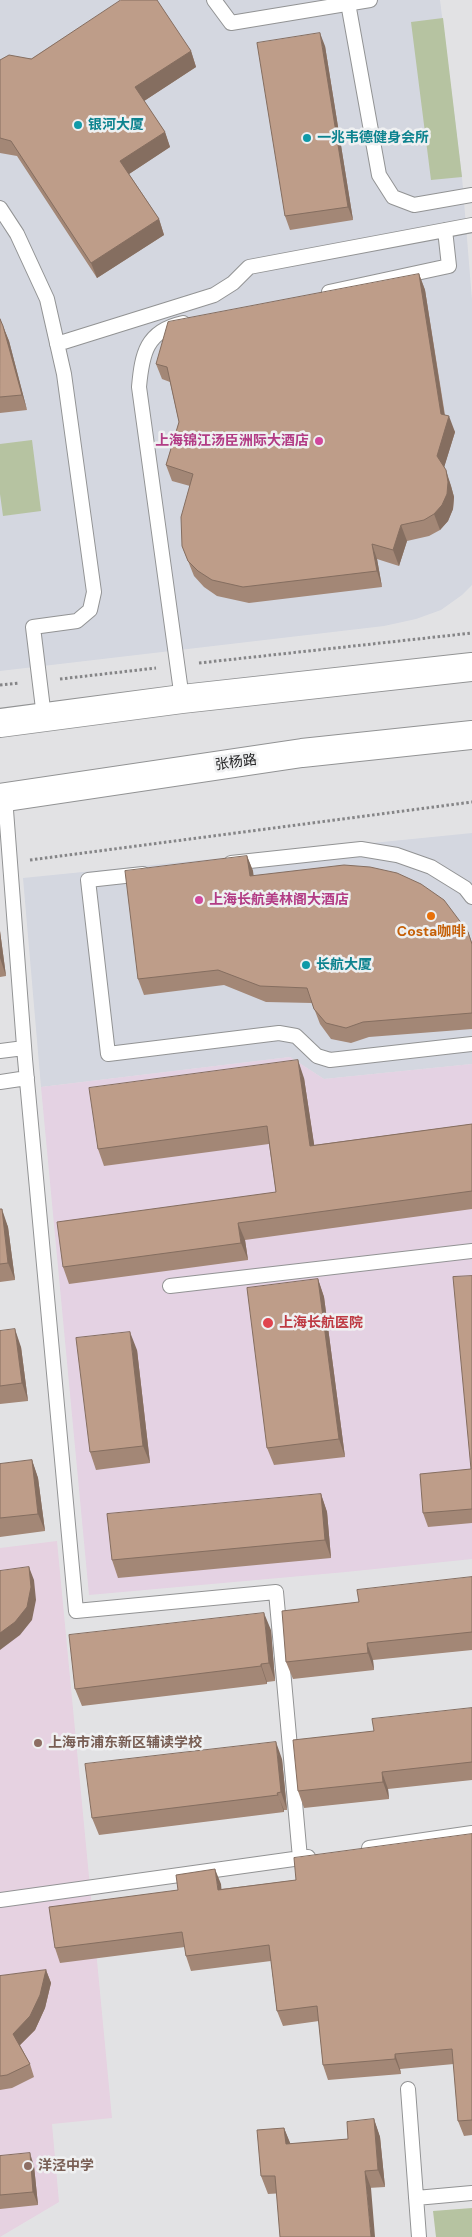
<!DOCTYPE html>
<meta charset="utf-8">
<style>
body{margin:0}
canvas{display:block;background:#e2e2e4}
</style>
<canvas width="472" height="2237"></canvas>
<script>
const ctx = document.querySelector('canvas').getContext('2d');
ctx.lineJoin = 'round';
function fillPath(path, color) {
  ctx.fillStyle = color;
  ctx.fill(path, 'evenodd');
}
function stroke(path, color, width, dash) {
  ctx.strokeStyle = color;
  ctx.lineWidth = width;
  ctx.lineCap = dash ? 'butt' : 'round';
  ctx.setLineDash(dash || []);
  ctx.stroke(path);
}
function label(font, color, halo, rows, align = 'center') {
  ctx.font = font + ' "DM Sans","Noto Sans SC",sans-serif';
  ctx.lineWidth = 5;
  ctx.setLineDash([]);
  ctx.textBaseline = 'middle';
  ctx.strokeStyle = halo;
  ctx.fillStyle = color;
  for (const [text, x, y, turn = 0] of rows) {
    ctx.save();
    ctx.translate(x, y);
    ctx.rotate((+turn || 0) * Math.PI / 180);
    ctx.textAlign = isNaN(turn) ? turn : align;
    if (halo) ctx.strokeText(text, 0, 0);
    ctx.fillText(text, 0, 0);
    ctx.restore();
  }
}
fillPath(new Path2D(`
 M0,0H440L462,177L472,300V585L462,595L441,610L416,619L384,626L0,671Z
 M472,833V1064L324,1079L290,1057L41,1087L23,878Z`), '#d4d7e0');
fillPath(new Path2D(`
 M57,1541L112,2118L52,2124L59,2202L0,2237V1548Z`), '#e6d2e1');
fillPath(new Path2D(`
 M290,1057L324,1079L472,1064V1559L346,1572L89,1595L41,1087Z`), '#e4d2e3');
fillPath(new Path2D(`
 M443,18L462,177L431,180L411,22Z
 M32,440L41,511L3,516L0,494V444Z
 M472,2208V2237H436L433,2211Z`), '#b6c3a1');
const service = new Path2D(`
 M214,0L231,23L370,0
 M348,3L379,175L393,197L414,205L472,195
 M0,208L17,234L47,299L64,374L94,592L90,610L77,621L33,627L44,717
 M329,292L449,266L445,230
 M57,344L214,295L233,283L249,267L472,225
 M182,699L139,387C142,354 146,331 183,323
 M5,797L25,1059L76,1611L276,1592L300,1858
 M231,863L361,849L397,855L431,867L465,888L472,897
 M143,874L88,880L108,1054L279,1033L296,1036L317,1056L330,1060L472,1044
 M0,1051L24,1048
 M0,1082L27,1078
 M170,1286L472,1251
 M369,1848L472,1833
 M0,1900L308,1857
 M408,2089L419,2237
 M416,2198L472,2193`);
const secondary = new Path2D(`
 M0,723L182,699L472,667
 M0,798L302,753L472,735`);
stroke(service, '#929394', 16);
stroke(secondary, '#929394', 30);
stroke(new Path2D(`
 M199,663L472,633
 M60,679L156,668
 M0,685L19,683
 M30,860L472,802`), '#858587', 3, [2.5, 2.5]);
stroke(service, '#fff', 14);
stroke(secondary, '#fff', 28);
fillPath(new Path2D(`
 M325,46L353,220L290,230L285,216Z
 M191,51L196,67L144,101L165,132L170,147L129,174L159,219L164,235L97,278L17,156L0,153V60Z
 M419,274L425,290L445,415L455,432L444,467L451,486L454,497L453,509L448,521L440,530L429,536L407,541L399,566L377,559L382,587L249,603L217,596L204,587L194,576L182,546L190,486L172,481L166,465L179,422L170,382L162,379L156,364Z
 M0,319L9,341L27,410L0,413Z
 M247,856L253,871V876L468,932L472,943V1029L369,1037L351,1043L331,1039L320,1024L312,1003L266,1002L224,985L144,995L138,979Z
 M0,931L6,976L0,977Z
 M304,1078L314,1145L472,1124V1209L245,1240L248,1260L69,1284L63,1267L276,1192L269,1144L104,1166L98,1149Z
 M0,1209L8,1227L15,1280L0,1282Z
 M472,1276V1523L428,1527L423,1513L471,1469Z
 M318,1279L324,1297L345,1457L274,1465L267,1448Z
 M0,1331L21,1347L28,1401L0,1404Z
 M137,1350L150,1463L96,1470L90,1452Z
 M32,1460L38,1478L45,1531L0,1537V1464Z
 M321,1494L327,1512L331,1558L118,1578L112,1560Z
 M472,1577V1650L373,1660L374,1670L293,1679L286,1662L359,1602Z
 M271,1630L275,1681L267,1682V1684L82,1706L75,1689Z
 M472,1708V1780L388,1789L389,1799L304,1808L298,1791L374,1731Z
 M282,1759L287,1810H284V1812L99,1835L92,1818Z
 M472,1834V2135L464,2136L458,2121L454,2064L400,2069L401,2074L328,2080L323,2065L319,2021L283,2026L277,2011L271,1961L191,1971L186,1956L185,1947L60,1963L55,1948L221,1884V1889L296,1880Z
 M46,1970L51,1983L45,2008L35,2030L20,2045L30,2064L34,2077L12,2088L0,2090V1976Z
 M374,2119L380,2137L385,2187L268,2194L261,2176L284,2128L290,2144L348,2139Z
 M0,2156L34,2166L38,2205L0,2209Z`), '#a38776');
fillPath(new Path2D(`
 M320,33L325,46L353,220L348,207Z
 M191,51L196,67L141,103L135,87Z
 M165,132L170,147L126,176L120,161Z
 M159,219L164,235L97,278L91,263Z
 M419,274L425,290L446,425L449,416L455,432L443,471L437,456L441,414Z
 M3,326L9,341L27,410L22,395Z
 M446,470L451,486L454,497L453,509L448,521L440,530L434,514Z
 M401,525L407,541L399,566L393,550Z
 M372,544L377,559L382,587L377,571Z
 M247,856L253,871L256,892L250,876Z
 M0,931L6,976L0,958Z
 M298,1060L304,1078L317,1163L310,1146Z
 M2,1209L8,1227L15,1280L8,1263Z
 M238,1223L245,1240L248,1260L241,1243Z
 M318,1279L324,1297L345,1457L339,1439Z
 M15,1329L21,1347L28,1401L22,1383Z
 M130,1332L137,1350L150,1463L143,1446Z
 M32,1460L38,1478L45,1531L38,1514Z
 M321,1494L327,1512L331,1558L325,1540Z
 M29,1567L34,1580L36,1600L32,1620L20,1635L0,1650V1633Z
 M264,1613L271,1630L275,1681L269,1663Z
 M367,1643L373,1660L374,1670L368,1653Z
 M261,1664L267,1682V1684L261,1666Z
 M276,1742L282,1759L287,1810L281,1792Z
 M382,1772L388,1789L389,1799L383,1782Z
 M277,1793L284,1810V1812L278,1795Z
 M215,1869L221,1884L223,1905L218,1890Z
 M46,1970L51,1983L45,2008L35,2030L18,2047L13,2034Z
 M395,2054L400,2069L401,2074L395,2059Z
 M374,2119L380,2137L385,2187L378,2170Z
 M284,2128L291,2145L286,2144Z
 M30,2153L34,2166L38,2205L33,2192Z
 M365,2171L371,2188L375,2237H371Z`), '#856e60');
const building = new Path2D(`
 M121,0H157L191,51L135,87L165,132L120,161L159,219L91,263L11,141L0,138V60L9,55L31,59Z
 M320,33L348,207L285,216L257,43Z
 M419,274L441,414L449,416L437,456L446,470L448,482L447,494L442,505L434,514L424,520L401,525L393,550L372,544L377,571L243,587L212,580L198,571L188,561L182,546L181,517L193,474L166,465L179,422L167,367L156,364L168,322Z
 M0,319L3,326L22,395L0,397Z
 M247,856L250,876L344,865L370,867L397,873L421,884L444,900L468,932L472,944V1013L363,1022L346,1028L326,1023L314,1009L307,988L260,986L218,970L138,979L125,871Z
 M298,1060L310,1146L472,1124V1191L238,1223L241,1243L63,1267L57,1222L276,1192L267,1126L98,1149L89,1088Z
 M0,1209H2L8,1263L0,1264Z
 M472,1276V1509L423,1513L420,1474L471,1469L453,1277Z
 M318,1279L339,1439L267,1448L247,1288Z
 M15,1329L22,1383L0,1386V1331Z
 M130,1332L143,1446L90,1452L76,1338Z
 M32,1460L38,1514L0,1518V1464Z
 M321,1494L325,1540L112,1560L107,1514Z
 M29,1567L31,1587L27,1607L15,1622L0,1633V1571Z
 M472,1577V1632L367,1643L368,1653L286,1662L282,1611L359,1602L357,1590Z
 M264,1613L269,1663L261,1664V1666L75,1689L69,1635Z
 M472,1708V1762L382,1772L383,1782L298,1791L293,1740L374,1731L372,1719Z
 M276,1742L281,1792L277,1793L278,1795L92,1818L85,1764Z
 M472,1834V2120L458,2121L452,2049L395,2054V2059L323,2065L317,2006L277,2011L269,1945L186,1956L182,1932L55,1948L49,1907L178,1890L176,1875L215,1869L218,1890L296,1880L294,1858Z
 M46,1970L40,1995L30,2016L13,2034L30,2064L7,2075L0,2076V1976Z
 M374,2119L378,2170L365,2171L371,2237H280L275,2176H261L257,2130L284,2128L286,2144L348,2139L347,2122Z
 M30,2153L33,2192L0,2195V2156Z`);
fillPath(building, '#be9d89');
stroke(building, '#856e60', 1);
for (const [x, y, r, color] of [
 [78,125,5,"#0f9aa8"],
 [307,138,5,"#0f9aa8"],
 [319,441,5,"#d1479c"],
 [199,900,5,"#d1479c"],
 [431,916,5,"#e8710a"],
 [306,965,5,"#0f9aa8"],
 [268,1323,6,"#e0444e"],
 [38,1743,5,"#8d6e63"],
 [28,2166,5,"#8d6e63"]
]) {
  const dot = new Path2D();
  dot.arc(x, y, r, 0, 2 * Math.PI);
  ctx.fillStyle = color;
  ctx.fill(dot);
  stroke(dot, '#eff0f1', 2);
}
label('bold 14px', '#0d838f', '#eff0f1', [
 ["银河大厦",88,125],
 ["一兆韦德健身会所",317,138],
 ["长航大厦",316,965]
], 'left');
label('bold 14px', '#b23c85', '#eff0f1', [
 ["上海锦江汤臣洲际大酒店",309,441],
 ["上海长航美林阁大酒店",209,900,"left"]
], 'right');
label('14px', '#262627', '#eff0f1', [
 ["张杨路",236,763,-8]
]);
label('bold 14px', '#c56008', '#eff0f1', [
 ["Costa咖啡",431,932]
]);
label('bold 14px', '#be3a42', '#eff0f1', [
 ["上海长航医院",279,1323]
], 'left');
label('bold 14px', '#785e54', '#eff0f1', [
 ["上海市浦东新区辅读学校",48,1743],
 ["洋泾中学",38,2166]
], 'left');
</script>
